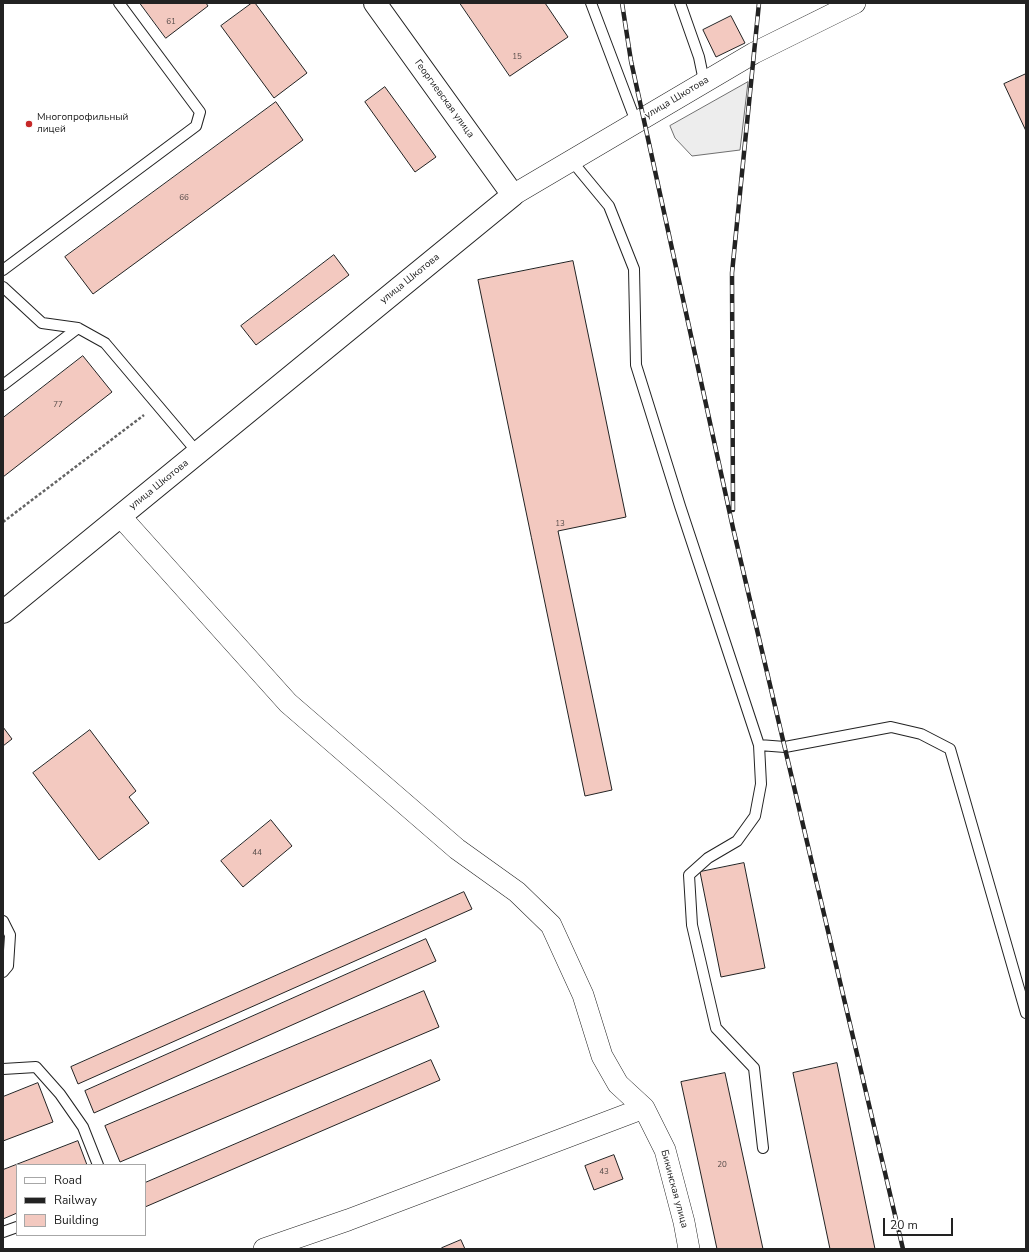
<!DOCTYPE html>
<meta charset="utf-8">
<style>
body{margin:0}
#map{position:relative;width:1029px;height:1252px;overflow:hidden;background:#fff;font-family:"Nunito Sans",sans-serif}
canvas{display:block}
.frame{position:absolute;inset:0;border:4px solid #222;pointer-events:none}
.legend{position:absolute;left:16px;top:1164px;width:130px;height:72px;box-sizing:border-box;background:#fff;border:1px solid #a7a7a7;margin:0;padding:5px 7px;list-style:none;font-size:12px;color:#222}
.legend li{display:flex;align-items:center;gap:8px;height:20px}
.legend b{width:20px;border:1px solid #a7a7a7}
.scale{position:absolute;left:883px;top:1218px;width:70px;height:18px;box-sizing:border-box;border:2px solid #222;border-top:0;padding-left:5px;font-size:12px;line-height:14px;white-space:nowrap;color:#222;-webkit-text-stroke:3px #fff;paint-order:stroke}
</style>
<div id="map">
<canvas width="1029" height="1252"></canvas>
<div class="frame"></div>
<ul class="legend">
<li><b style="height:5px;background:#fff"></b>Road</li>
<li><b style="height:5px;background:#222"></b>Railway</li>
<li><b style="height:11px;background:#f3c9c0"></b>Building</li>
</ul>
<div class="scale">20 m</div>
</div>
<script>
const ctx = document.querySelector('canvas').getContext('2d');
ctx.lineJoin = 'round';
function fillPath(path, color) {
  ctx.fillStyle = color;
  ctx.fill(path, 'evenodd');
}
function stroke(path, color, width, dash) {
  ctx.strokeStyle = color;
  ctx.lineWidth = width;
  ctx.lineCap = dash ? 'butt' : 'round';
  ctx.setLineDash(dash || []);
  ctx.stroke(path);
}
function label(font, color, halo, rows, align = 'center') {
  ctx.font = font + ' "Nunito Sans",sans-serif';
  ctx.lineWidth = 3;
  ctx.setLineDash([]);
  ctx.textBaseline = 'middle';
  ctx.strokeStyle = halo;
  ctx.fillStyle = color;
  for (const [text, x, y, turn = 0] of rows) {
    ctx.save();
    ctx.translate(x, y);
    ctx.rotate((+turn || 0) * Math.PI / 180);
    ctx.textAlign = isNaN(turn) ? turn : align;
    if (halo) ctx.strokeText(text, 0, 0);
    ctx.fillText(text, 0, 0);
    ctx.restore();
  }
}
const parking = new Path2D(`
 M748,82L740,150L692,156L675,138L670,126Z`);
fillPath(parking, '#ededed');
stroke(parking, '#6f6f6f', 1);
const building = new Path2D(`
 M140,3H206L208,6L166,38Z
 M252,3H255L307,73L274,98L221,26Z
 M460,3H545L568,37L510,76Z
 M731,16L745,43L716,57L703,30Z
 M1026,74V131L1004,84Z
 M385,87L436,157L415,172L365,102Z
 M276,102L303,140L93,294L65,257Z
 M334,255L349,275L256,345L241,326Z
 M573,261L626,517L558,531L612,790L585,796L478,280Z
 M83,356L112,392L3,477V418Z
 M3,727L12,739L3,746Z
 M90,730L136,791L129,797L149,823L99,860L33,773Z
 M271,820L292,846L243,887L221,861Z
 M744,863L765,968L721,977L700,872Z
 M464,892L472,909L78,1084L71,1067Z
 M426,939L436,961L94,1113L85,1091Z
 M424,991L439,1027L120,1162L105,1126Z
 M431,1060L440,1080L145,1207V1183Z
 M837,1063L875,1249H830L793,1073Z
 M725,1073L763,1249H717L681,1082Z
 M38,1083L53,1122L3,1141V1097Z
 M78,1141L87,1165H17V1213L3,1219V1170Z
 M614,1155L623,1179L594,1190L585,1166Z
 M461,1240L465,1249H443L442,1248Z`);
fillPath(building, '#f3c9c0');
stroke(building, '#222', 1);
const service = new Path2D(`
 M591,3L636,122
 M680,3L699,57L704,81
 M571,160L609,206L634,269L636,365L680,506L759,745L785,747L891,727L921,734L950,749L1026,1013
 M3,270L196,126L200,112L119,3
 M3,287L42,323L78,328L105,343L198,453
 M3,385L78,328
 M759,745L761,784L755,816L737,841L708,858L689,875L692,925L716,1028L754,1068L763,1148
 M3,921L10,935L8,966L3,972
 M3,1069L36,1067L60,1094L83,1127L98,1165
 M3,1232L17,1227`);
const minor = new Path2D(`
 M513,195L754,53L855,3
 M121,517L288,703L457,849L517,892L551,925L583,995L602,1056L618,1084L644,1108L665,1150L684,1222L689,1249
 M264,1249L348,1220L644,1108`);
const tertiary = new Path2D(`
 M3,612L513,195L375,3`);
stroke(service, '#222', 12);
stroke(minor, '#222', 22);
stroke(tertiary, '#222', 24);
stroke(new Path2D(`
 M3,522L144,415`), '#646464', 2.5, [3, 2]);
stroke(service, '#fff', 10);
stroke(minor, '#fff', 21);
stroke(tertiary, '#fff', 22);
const rail = new Path2D(`
 M622,3L631,61L733,528L903,1249
 M733,510L732,273L759,3`);
stroke(rail, '#222', 4.5);
stroke(rail, '#fff', 3, [9]);
for (const [x, y, r, color] of [
 [29,124,4,"#c62828"]
]) {
  const dot = new Path2D();
  dot.arc(x, y, r, 0, 2 * Math.PI);
  ctx.fillStyle = color;
  ctx.fill(dot);
  stroke(dot, '#fff', 1.5);
}
label('8px', '#564c4a', null, [
 ["61",171,22],
 ["15",517,57],
 ["66",184,198],
 ["77",58,405],
 ["13",560,524],
 ["44",257,853],
 ["20",722,1165],
 ["43",604,1172]
]);
label('10px', '#222', '#fff', [
 ["улица Шкотова",677,98,-31],
 ["Георгиевская улица",444,99,54],
 ["улица Шкотова",410,279,-39],
 ["улица Шкотова",159,485,-39],
 ["Бикинская улица",674,1189,75]
]);
label('10px', '#222', '#fff', [
 ["Многопрофильный",37,118],
 ["лицей",37,130]
], 'left');
</script>
